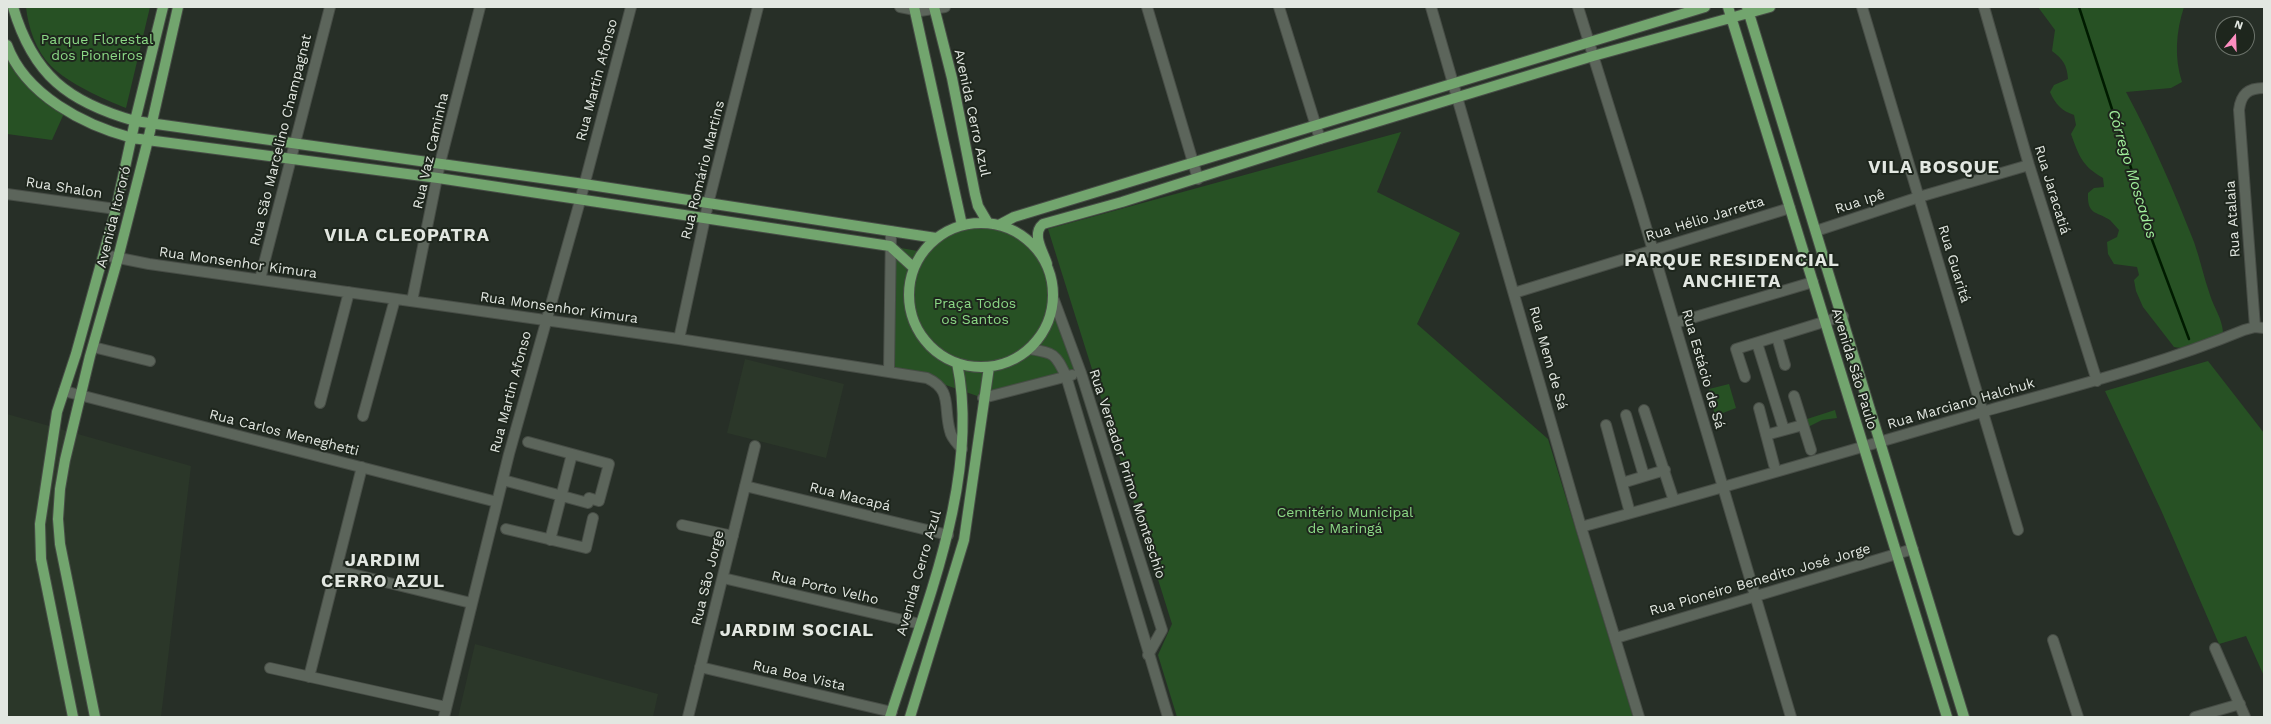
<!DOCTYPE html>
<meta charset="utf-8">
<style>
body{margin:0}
#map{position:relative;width:2271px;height:724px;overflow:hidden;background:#272f27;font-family:"Work Sans",sans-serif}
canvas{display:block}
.frame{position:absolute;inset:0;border:8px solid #e2e7e1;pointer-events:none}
.north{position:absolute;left:2215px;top:16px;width:40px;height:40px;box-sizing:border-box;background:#1e261d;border:1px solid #6c736b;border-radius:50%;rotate:19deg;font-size:11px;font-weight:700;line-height:16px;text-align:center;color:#e2e7e1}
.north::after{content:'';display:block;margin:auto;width:14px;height:18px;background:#fd8ec0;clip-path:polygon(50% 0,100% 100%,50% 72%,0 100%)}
</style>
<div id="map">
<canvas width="2271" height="724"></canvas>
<div class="frame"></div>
<div class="north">N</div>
</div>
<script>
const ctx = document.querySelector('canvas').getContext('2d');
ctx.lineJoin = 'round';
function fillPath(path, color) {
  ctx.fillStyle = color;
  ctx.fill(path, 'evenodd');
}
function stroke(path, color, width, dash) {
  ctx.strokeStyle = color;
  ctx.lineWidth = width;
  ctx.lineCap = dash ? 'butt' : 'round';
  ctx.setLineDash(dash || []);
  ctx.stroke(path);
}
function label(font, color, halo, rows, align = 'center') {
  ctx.font = font + ' "Work Sans",sans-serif';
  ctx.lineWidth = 4;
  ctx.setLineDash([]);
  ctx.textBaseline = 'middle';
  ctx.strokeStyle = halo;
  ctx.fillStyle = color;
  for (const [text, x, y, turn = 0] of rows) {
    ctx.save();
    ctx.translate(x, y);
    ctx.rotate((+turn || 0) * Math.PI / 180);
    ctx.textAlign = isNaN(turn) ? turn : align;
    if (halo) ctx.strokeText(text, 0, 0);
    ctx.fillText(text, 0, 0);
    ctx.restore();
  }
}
fillPath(new Path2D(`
 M745,359L844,384L826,458L727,433Z
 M7,414L191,466L161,717H7Z
 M475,644L658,694L653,717H458Z`), '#2b3729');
fillPath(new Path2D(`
 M26,7H150L126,108C103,99 68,83 51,66C36,51 28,27 26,7Z
 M2038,7H2184C2176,31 2174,58 2182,82L2171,88L2126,92C2152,140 2174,191 2194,242C2200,259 2204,278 2210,295C2214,308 2222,318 2223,332C2211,339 2187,351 2174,347L2143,307L2136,291L2134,280L2139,275L2137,267L2114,264L2108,254L2107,242L2117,237L2119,230C2116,227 2113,223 2110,220C2096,211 2087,215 2088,193L2094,188L2104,187L2103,178C2082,166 2079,156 2071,134L2076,125L2074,115C2062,111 2055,104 2050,92L2054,85L2068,79C2067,65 2063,59 2052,51L2055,30Z
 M7,45L12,59L66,109L52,140L7,134Z
 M1401,132L1377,192L1460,233L1417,324L1548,439L1633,717H1177L1158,655L1172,624L1048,229Z
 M973,223C1011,223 1042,242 1052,280C1054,287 1053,294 1054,301C1061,326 1072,349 1081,373L983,398L937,382L889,370L890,246L923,252C938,236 952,227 973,223Z
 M2208,361L2264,433V676L2246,636L2219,644L2161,510L2105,391Z
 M1729,384L1736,408L1715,416L1709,389Z
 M1835,410L1837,418L1822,420L1806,428L1804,420Z`), '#275124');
stroke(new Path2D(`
 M2079,7L2143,205L2145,221L2189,339`), '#001b00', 2.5);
const minor = new Path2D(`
 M900,7L920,11L945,7
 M1147,7L1198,179
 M1279,7L1320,139
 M1431,7L1581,527L1639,717
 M1578,7L1638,200L1791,717
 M1862,7L2018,530
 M1984,7L2029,165L2097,381
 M7,194L116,209
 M1816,231L1919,197L2029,165
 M104,255L149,264L679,339L927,378C953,390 943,407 950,431C951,438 957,443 962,449
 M260,279L330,7
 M1514,293L1790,208
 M1054,300L1081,373L1162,630L1148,655
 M412,301L440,163L480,7
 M1675,323L1813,282
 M2255,327L2239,110C2241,94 2248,88 2264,88
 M1777,337L1785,365
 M679,339L708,204L758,7
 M1757,343L1784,430
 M93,347L150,361
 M1030,349C1054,353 1055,353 1066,376L1168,717
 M889,370L891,231
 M1745,377L1736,349L1843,316
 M64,391L497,502
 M1794,396L1811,450
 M983,398L1072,375
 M320,403L349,292
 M1759,408L1774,465
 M1644,410L1674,501
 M1626,415L1644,476
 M363,416L395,299
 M1606,425L1630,513
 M1766,435L1803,425
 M503,480L588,503L589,498L599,501L609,464L528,442
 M1622,483L1665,470
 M745,486L948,535
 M682,525L733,536
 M1581,527C1715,490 1849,451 1982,412C2071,387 2159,365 2244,330L2255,327L2264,328
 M506,529L586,548L593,518
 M550,540L572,454
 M336,570L471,603
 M723,578L920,624
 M1616,638L1913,549
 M2053,640L2078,717
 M2215,648L2245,717
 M700,667L892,712
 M270,668L446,707
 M309,677L362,467
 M444,717L509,454L580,201L631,7
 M688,717L755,446
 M2195,717L2240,704`);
const major = new Path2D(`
 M13,7C33,75 68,102 135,121L584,184L936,238
 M914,7L962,225
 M934,7L952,78L975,194L978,206L988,223
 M1728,7L1947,717
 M1747,7L1964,717
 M7,45C25,95 84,125 132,138L438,178L890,246L914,268
 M909 295a72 72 0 1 1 144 0a72 72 0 1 1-144 0Z
 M999,225L1014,217L1705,7
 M1047,264C1043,251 1031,234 1043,224L1122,202L1320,139L1593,56L1770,7
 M73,717L41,559L40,524L57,412L76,354L116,209L135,121L163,7
 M95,717L60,544L58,519L60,489L65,460L90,356L118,258L148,140L178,7
 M890,717C924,609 981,477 957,363
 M910,717L964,540L989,367`);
stroke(minor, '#474d46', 12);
stroke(major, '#474d46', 12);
stroke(minor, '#5c655b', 10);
stroke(major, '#72a56e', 10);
label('14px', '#8cd986', '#1e261d', [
 ["Parque Florestal",97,40],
 ["dos Pioneiros",97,56],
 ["Praça Todos",975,304],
 ["os Santos",975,320],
 ["Cemitério Municipal",1345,513],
 ["de Maringá",1345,529]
]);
label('14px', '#e2e7e1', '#1e261d', [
 ["Rua Martin Afonso",597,80,-75],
 ["Avenida Cerro Azul",972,113,78],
 ["Rua São Marcelino Champagnat",281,140,-76],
 ["Rua Vaz Caminha",431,151,-77],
 ["Rua Romário Martins",703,170,-76],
 ["Rua Shalon",64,188,9],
 ["Rua Jaracatiá",2052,190,73],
 ["Rua Ipê",1860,202,-18],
 ["Avenida Itororó",114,217,-76],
 ["Rua Hélio Jarretta",1705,219,-17],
 ["Rua Atalaia",2233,219,-94],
 ["Rua Monsenhor Kimura",238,263,8],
 ["Rua Guaritá",1954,264,73],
 ["Rua Monsenhor Kimura",559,308,8],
 ["Rua Mem de Sá",1548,358,74],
 ["Rua Estácio de Sá",1703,369,74],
 ["Avenida São Paulo",1854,369,73],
 ["Rua Martin Afonso",511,392,-75],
 ["Rua Marciano Halchuk",1961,404,-16],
 ["Rua Carlos Meneghetti",284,433,14],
 ["Rua Vereador Primo Monteschio",1127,474,72],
 ["Rua Macapá",850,497,14],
 ["Avenida Cerro Azul",919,573,-74],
 ["Rua São Jorge",708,578,-76],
 ["Rua Pioneiro Benedito José Jorge",1760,580,-16],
 ["Rua Porto Velho",825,588,13],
 ["Rua Boa Vista",799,676,13]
]);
label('italic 15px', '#a1ef9b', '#1e261d', [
 ["Córrego Moscados",2132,174,73]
]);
ctx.letterSpacing = '1px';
label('bold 18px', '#e2e7e1', '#1e261d', [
 ["VILA BOSQUE",1934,168],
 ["VILA CLEOPATRA",407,236],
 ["PARQUE RESIDENCIAL",1732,261],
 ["ANCHIETA",1732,282],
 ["JARDIM",383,561],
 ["CERRO AZUL",383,582],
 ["JARDIM SOCIAL",797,631]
]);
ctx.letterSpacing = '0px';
</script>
